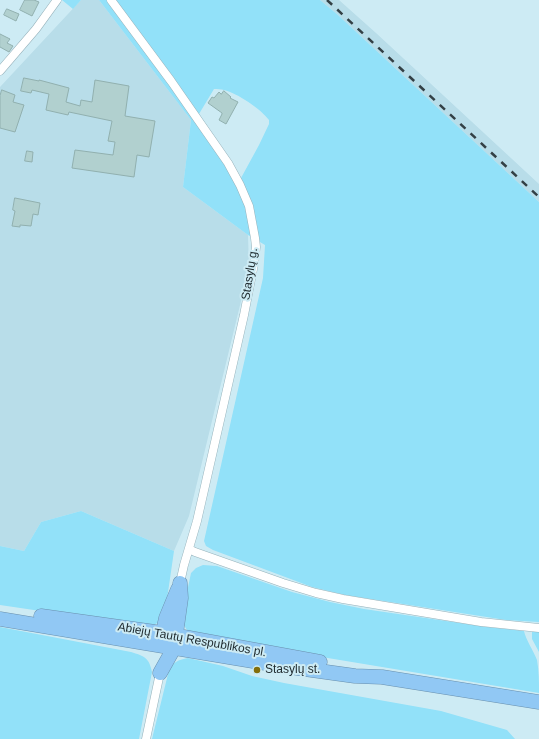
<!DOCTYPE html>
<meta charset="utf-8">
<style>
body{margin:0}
canvas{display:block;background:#cdebf4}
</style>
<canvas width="539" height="739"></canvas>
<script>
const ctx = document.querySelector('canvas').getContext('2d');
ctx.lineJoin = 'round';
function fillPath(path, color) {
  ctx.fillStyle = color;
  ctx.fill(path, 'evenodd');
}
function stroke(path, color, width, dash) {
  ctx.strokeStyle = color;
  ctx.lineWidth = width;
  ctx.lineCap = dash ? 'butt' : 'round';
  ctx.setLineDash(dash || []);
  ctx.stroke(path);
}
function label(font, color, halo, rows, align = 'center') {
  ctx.font = font + ' Arial,sans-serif';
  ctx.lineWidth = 4;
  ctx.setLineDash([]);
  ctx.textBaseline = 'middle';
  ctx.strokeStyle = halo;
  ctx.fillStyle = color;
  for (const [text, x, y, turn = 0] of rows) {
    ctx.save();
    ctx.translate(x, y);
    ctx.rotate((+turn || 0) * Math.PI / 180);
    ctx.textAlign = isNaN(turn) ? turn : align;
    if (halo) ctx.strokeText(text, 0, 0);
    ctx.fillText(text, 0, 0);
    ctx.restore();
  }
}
fillPath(new Path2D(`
 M81,0H99L191,120L183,187L248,235L249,268L189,516L174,551L81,511L41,522L24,551L0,546V87Z
 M320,0H339L376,33L539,184V202L338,15Z`), '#b8dde9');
fillPath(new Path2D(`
 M62,0H81L73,9Z
 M99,0H320L338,15L539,202V622L506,620L345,595L312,587L213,550L206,546L204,541L263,278L265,245L248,235L183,187L191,120ZM214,89C217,89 221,89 224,90C237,93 261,109 269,120V124L259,145L241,178L199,114Z
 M81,511L174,551L165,613C161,621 158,624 149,627L0,605V546L24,551L41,522Z
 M203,565L217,566L292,592L330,602L364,609L487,627L524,631C526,640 533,650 537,660C539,671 539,682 539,693L195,636C191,633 186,630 184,625C181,615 189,584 191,573L196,568Z
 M0,627L131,652C144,656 149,657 152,672L139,739H0Z
 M532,632H539V652L532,639Z
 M188,658L223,666L252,676L284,683L441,711L507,730L515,739H152L168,674C173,662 175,661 188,658Z`), '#92e1f9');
const building = new Path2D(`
 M25,0H34L39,2L32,16L20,10Z
 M7,9L19,14L16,21L4,15Z
 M0,34L10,39L7,43L13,46L9,52L0,47Z
 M24,78L39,81V80L69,88L66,102L80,106L81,100L92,102L95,80L129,86L125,116L155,121L149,157L137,155L134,177L72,168L75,150L113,155L115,142L108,141L112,121L69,112L68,115L46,110L49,94L32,90L31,93L21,91Z
 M2,90L15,95L13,102L24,105L15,132L0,128V96Z
 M224,91L231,97L230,98L238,102L226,124L219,120L222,114V113L208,103L212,97L214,98L219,92L221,94Z
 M27,151L33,152L32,162L25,161Z
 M15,198L40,203L38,215L33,214L31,226L20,225V227L12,226L15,211L13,210Z`);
fillPath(building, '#b1d0cf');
stroke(building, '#91b0af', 1);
const street = new Path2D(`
 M111,0L171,81L228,163L240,185L249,206L255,238L256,247L254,264L244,315L197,521L184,565L180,583
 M0,71L36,29L57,0
 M189,549L195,552L283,583L316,593L343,599L481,622L539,628
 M146,739L160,673`);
const highway = new Path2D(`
 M41,616L162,633L320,662
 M0,619L283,666L355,676L382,677L539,702
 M161,641L166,618L178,589
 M160,673L174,648L181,598L180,583`);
stroke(street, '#97b3bc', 9);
stroke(highway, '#6990ae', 15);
stroke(street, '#fff', 8);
stroke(highway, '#91c8f4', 14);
stroke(new Path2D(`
 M327,0L539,197`), '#334045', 2.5, [7, 7]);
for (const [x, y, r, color] of [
 [257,670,4,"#836e0b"]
]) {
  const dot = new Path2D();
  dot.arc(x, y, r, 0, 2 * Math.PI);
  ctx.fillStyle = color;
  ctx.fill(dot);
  stroke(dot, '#cdebf4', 1.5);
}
label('12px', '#1e292d', '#cdebf4', [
 ["Stasylų g.",250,274,-81],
 ["Abiejų Tautų Respublikos pl.",192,640,10]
]);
label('12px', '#1e292d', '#cdebf4', [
 ["Stasylų st.",265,670]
], 'left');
</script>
